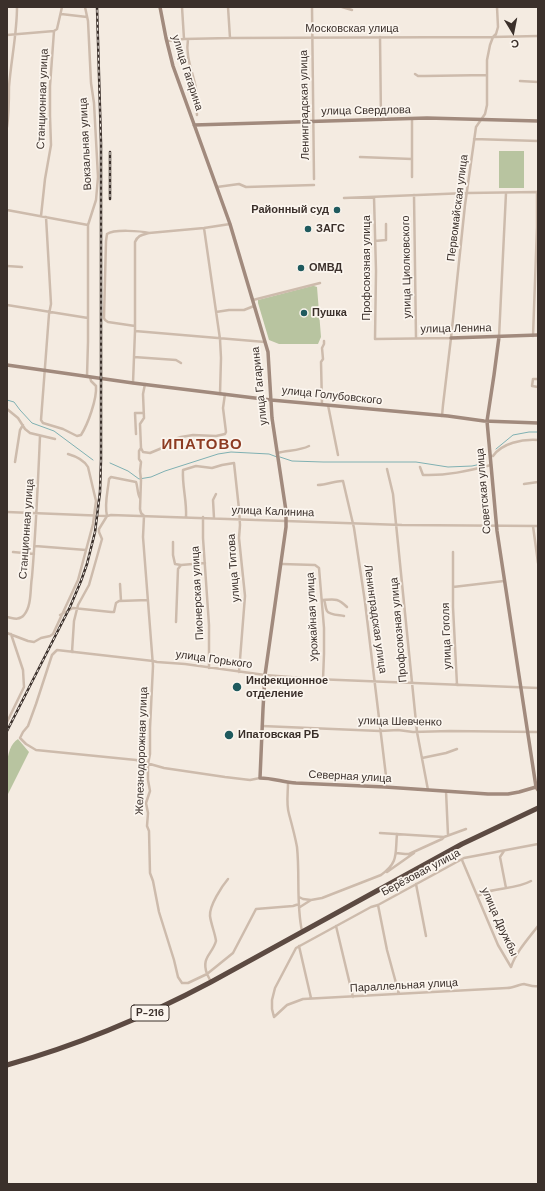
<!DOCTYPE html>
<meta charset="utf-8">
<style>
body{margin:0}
#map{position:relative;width:545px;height:1191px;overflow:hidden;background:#f4ebe1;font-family:"DM Sans",sans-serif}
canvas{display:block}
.frame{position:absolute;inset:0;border:8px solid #3b302b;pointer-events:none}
.north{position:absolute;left:493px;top:12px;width:40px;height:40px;-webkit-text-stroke:3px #fbf5ee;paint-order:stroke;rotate:170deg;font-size:11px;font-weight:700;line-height:16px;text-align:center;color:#3b302b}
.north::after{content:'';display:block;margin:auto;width:14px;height:18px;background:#3b302b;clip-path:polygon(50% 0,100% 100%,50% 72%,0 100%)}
</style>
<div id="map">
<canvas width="545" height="1191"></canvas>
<div class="frame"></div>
<div class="north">С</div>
</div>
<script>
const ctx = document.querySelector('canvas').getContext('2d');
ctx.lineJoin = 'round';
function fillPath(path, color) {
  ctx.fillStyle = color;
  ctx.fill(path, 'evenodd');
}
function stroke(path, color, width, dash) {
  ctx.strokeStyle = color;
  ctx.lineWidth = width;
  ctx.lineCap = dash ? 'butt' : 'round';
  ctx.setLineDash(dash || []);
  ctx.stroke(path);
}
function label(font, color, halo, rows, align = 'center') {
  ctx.font = font + ' "DM Sans",sans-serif';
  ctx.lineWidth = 3.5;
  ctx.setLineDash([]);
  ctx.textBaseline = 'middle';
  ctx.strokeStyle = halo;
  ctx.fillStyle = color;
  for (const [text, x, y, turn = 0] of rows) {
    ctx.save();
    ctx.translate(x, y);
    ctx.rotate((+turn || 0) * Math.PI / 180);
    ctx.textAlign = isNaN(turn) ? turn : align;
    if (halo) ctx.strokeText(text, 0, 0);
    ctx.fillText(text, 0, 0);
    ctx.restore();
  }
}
fillPath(new Path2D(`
 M499,151H524V188H499Z
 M316,285L314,286L317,287L321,337L318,344H279L269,340L258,303V300Z
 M18,739L29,752L7,796C7,781 3,748 18,739Z`), '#b8c4a0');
stroke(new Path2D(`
 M7,400L14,402L20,410L32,423L54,431L93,460
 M496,449L513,435L529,432H538
 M280,457L292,461L323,462H416L448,467L472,466L481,464L486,454
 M110,463L128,471L139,479L151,477L165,471L218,454L231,452L269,454L277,457`), '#7fb0b2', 1);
stroke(new Path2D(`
 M85,7L88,21L91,83L94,103L98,177L96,200L88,225V342L87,376
 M182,7L184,39
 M228,7L230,38
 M312,7L314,179
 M342,7L352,10
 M61,14L87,17
 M7,35L54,31
 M380,37L381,120
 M188,39C185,57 193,72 196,89C197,98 196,106 197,115
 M167,41L184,39L230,38L493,37L538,36
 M415,74L418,76H425L487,75
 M520,81L538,82
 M412,119V177
 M7,127C9,113 9,100 9,87C11,60 17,34 17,7
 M474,139L538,141
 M360,157L412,159
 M217,187L239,184L246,187L314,185
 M414,195L416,338
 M374,197L376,271L375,339L451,338
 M344,198L467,193L538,192
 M7,210L88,225
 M41,216L45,179L51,145L50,116V86L54,31L57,29L62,7
 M46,217L51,304L49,314L41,420L43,423L63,429L77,436L81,435C88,424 97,399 96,386L91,381L90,377
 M204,228L220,339L221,358L220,394
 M375,241L386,240V224
 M7,266L22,267
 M253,300L320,283
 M7,305L88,318
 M216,312L229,310H244L254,306
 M135,326L108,322L105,320L104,318L106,241L107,234C114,229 141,231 149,233L204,228L230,224
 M135,331L265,342
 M533,336L537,227V192
 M499,337L506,193
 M134,357L176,360L181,363
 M538,379H533L532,386L538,387
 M133,383L135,331V242C138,235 142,235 149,233
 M145,384L143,394L144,418L140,424L141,448L139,451V459L141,462L140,471L141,480L140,509L141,513L144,516L143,537L153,666L150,728V754L148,764V780L150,791L146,803L148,813L147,826L149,831L150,873L153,881L159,912L174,960L178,977L182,983H188L207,974L211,982
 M322,404L321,362L323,359L322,348L324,344V341
 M328,405L338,455
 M7,409L18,418L25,429L30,433L55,439
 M442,416L443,405L451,338L465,205L476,127L485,114L487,105V60L490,45L493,37L496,34L498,27L497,7
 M136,434L135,413H144
 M141,448L143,452L150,453L162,448L166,442L181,437L193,435L216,436L225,434L226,432L223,408L225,394
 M277,453C288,450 299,451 309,446
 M491,456H493C502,443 522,439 538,440
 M15,462L20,430L23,425
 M420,467L423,475C446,476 468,471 491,465
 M387,469L393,494L417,732L428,790
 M524,484L538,482
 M318,485C326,485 338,480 343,481L354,528L365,602L386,776L385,787
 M7,512L107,516L111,515L402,525L538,526
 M186,517C187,501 182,486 183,470L196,466L212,468L222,465L234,463L239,509L240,525L239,538L245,596L239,672
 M203,517V538L209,625V668
 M214,518L213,500L216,494
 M533,526L538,563
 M173,542V555L175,564L181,565
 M35,546L86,550
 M13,552L34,554
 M453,552V607L457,685
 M282,564L315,565L319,568L324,628V654L323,680
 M120,584L121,601
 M453,587L504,581
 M323,600C335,599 338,598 347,607
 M324,600C326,604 325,608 327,611C329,615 340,615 344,616
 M60,615L73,608L111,612H114L116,603L119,601L148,600
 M7,617C13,618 19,621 24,615C32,606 30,588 32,577C36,530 38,483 40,436
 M176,622L178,569L181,565L205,563
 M7,633L28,641L34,642L41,638L50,636L53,634L78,580L93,524L96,501L88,467C84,460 75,456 68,454
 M72,652L74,621L78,605L89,585L102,539L99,532V529L107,516C104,504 108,491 109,479L111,477L136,482C138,487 137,493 140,498
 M7,722L24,687L23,670L11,634
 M262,726L380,731L398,730L413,732L450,731L538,732
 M422,758L446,753L457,749
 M260,778L250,780L225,777L164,768L136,760L36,750L26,744L20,738L23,732L28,726L36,704L52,655L57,650L153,661L157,662L185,664L265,675L315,679L538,688
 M288,783C288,793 286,804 289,814C292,825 295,836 297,847C300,875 296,904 302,931
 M446,791L448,835
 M380,833L444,837L466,829
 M538,844L464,858L378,905L371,907L296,948L275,988L272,1000V1009L274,1017L287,1005L303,999L507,988C513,988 520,984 524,984C529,985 533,987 538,986
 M504,851L500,857L506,888
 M396,853L405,854H409L442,839L444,837
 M462,860L498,945L511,967C516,952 528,939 538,926
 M387,872L414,853
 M228,879C222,886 209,906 210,916C211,924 215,933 216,941C212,955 201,957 207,974L233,953L256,909L293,906L299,904
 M416,884L426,936
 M478,896C490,887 515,890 531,881
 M299,897L303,899L311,900
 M378,905L387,950L399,994
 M300,907L311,900L322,898L381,875C399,862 395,854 397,834
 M336,926L353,997
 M299,946L311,998`), '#cdbbac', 2.5);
stroke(new Path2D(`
 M160,7L166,38L173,66L230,224L268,352L272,418L286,511V527L265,675L263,709L260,778C272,778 283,782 296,783L385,787L488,794H508L519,792L536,787
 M194,125L427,118L538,121
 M499,337L494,375L487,421L497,531L536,787L538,790
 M451,338L538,335
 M7,365L133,383L271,400L448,416L484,421L538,423`), '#a18a7d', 3.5);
stroke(new Path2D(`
 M7,1065C79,1045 145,1017 211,982L462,844L538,808`), '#5c4a42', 5);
const rail = new Path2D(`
 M110,152V199
 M7,731L70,607L81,581L87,564L95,532L100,492L101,460V143L97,7`);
stroke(rail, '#3b302b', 2.5);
stroke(rail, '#fbf5ee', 1, [3]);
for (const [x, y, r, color] of [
 [337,210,4,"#1f5a5e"],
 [308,229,4,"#1f5a5e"],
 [301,268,4,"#1f5a5e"],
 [304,313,4,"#1f5a5e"],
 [237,687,5,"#1f5a5e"],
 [229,735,5,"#1f5a5e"]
]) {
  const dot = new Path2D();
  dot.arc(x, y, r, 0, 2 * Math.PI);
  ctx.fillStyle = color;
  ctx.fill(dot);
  stroke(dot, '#fbf5ee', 1.5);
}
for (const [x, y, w] of [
 [150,1013,38]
]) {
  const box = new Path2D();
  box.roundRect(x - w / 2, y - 8, w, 16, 3);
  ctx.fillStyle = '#fbf5ee';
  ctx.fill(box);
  stroke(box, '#3b302b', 1);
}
label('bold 10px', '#3b302b', null, [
 ["Р-216",150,1013]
]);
label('11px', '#3b302b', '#fbf5ee', [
 ["Московская улица",352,29],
 ["улица Гагарина",187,73,72],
 ["Станционная улица",43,99,-88],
 ["Ленинградская улица",305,105,-91],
 ["улица Свердлова",366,111,-1],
 ["Вокзальная улица",86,144,-93],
 ["Первомайская улица",458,208,-83],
 ["улица Циолковского",407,267,-91],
 ["Профсоюзная улица",367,268,-90],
 ["улица Ленина",456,329,-1],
 ["улица Гагарина",260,386,-96],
 ["улица Голубовского",332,396,6],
 ["Советская улица",484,491,-95],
 ["улица Калинина",273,512,2],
 ["Станционная улица",27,529,-86],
 ["улица Титова",234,568,-94],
 ["Пионерская улица",198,593,-93],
 ["Урожайная улица",313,617,-93],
 ["Ленинградская улица",375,619,82],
 ["Профсоюзная улица",399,630,-95],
 ["улица Гоголя",447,636,-92],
 ["улица Горького",214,660,8],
 ["улица Шевченко",400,722,1],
 ["Железнодорожная улица",142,751,-88],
 ["Северная улица",350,777,3],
 ["Берёзовая улица",421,873,-28],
 ["улица Дружбы",499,922,66],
 ["Параллельная улица",404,986,-3]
]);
label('bold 11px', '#3b302b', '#fbf5ee', [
 ["Районный суд",329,210,"right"],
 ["ЗАГС",316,229],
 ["ОМВД",309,268],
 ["Пушка",312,313],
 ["Инфекционное",246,681],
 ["отделение",246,694],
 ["Ипатовская РБ",238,735]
], 'left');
ctx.letterSpacing = '1px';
label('bold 15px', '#8c3b22', '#fbf5ee', [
 ["ИПАТОВО",202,445]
]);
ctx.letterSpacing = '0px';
</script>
